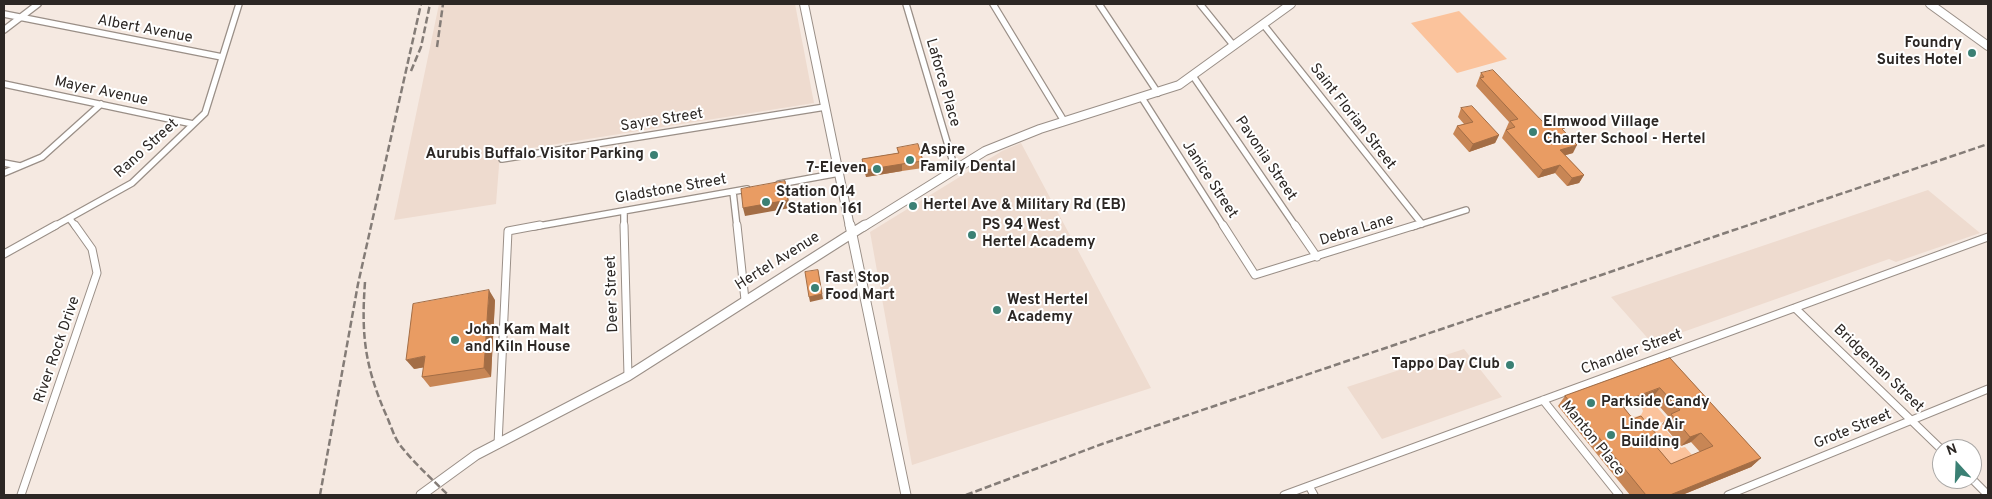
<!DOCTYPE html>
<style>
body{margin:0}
#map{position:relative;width:1992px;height:499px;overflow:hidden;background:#f5e9e1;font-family:Overpass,sans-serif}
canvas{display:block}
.frame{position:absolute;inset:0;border:5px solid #2c2724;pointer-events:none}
.north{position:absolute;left:1932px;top:439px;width:50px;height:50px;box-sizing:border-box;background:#fff;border:1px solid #aba9a7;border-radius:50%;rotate:340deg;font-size:14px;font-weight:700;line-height:20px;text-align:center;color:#2c2724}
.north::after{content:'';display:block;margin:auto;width:18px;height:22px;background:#3b8074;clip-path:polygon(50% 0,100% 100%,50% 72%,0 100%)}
</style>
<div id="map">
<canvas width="1992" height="499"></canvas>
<div class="frame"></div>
<div class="north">N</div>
</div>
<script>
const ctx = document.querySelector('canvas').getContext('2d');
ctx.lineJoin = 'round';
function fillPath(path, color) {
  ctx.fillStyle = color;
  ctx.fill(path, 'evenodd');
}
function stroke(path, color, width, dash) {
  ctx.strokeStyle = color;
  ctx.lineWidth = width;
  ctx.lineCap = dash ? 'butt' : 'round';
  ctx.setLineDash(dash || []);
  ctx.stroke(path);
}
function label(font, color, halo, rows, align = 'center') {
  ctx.font = font + ' Overpass,sans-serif';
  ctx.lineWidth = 4;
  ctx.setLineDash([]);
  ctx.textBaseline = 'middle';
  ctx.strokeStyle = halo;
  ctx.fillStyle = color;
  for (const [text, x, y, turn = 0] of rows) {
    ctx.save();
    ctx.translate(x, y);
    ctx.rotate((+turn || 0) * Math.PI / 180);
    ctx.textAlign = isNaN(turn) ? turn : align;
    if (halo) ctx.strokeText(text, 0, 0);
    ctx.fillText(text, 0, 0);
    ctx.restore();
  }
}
fillPath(new Path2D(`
 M439,4H795L814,103L500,153L496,204L394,220Z
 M1021,143L1151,388L912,465L870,232L1002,151Z
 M1928,190L1980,233L1896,262L1889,259L1652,343L1611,297Z
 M1464,349L1502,397L1382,439L1347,387Z`), '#eedbcf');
fillPath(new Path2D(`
 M1459,11L1507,59L1457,73L1411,23Z
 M1651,400L1668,420L1660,423L1681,448L1685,447L1694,457L1661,468L1630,415L1635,417L1641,415L1643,411L1640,404Z`), '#fbc39c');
const streetFar1 = new Path2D(`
 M906,4L955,169
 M993,4L1064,121
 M1099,4L1158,93
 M1200,4L1234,46
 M4,14L222,57
 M1263,24L1422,224
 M4,30L38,4
 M1193,76L1296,227
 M4,84L193,124
 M1142,98L1224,227
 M502,159L825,107
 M4,163L20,166
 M4,173L42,157L101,104
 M779,184L839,173
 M733,192L737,227
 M624,211V227
 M69,218L76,227
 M53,227L132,183L205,113L239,4
 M533,227L747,189
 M1412,227L1466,210`);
const street = new Path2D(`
 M624,225L628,376
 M737,225L745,300
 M1223,225L1255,275L1416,225
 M1295,225L1317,257
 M4,254L56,225
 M1795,308L1942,450
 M1543,400L1619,495
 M498,444L508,231L540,225
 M1972,479L1988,495
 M1309,486L1314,495
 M21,495L97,273L92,249L75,225
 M1284,495L1988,237
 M1728,495L1988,389`);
const secondaryFar1 = new Path2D(`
 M804,4L850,227
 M1930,4L1988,46
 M863,227L985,151L1040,129L1179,85L1291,4`);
const secondary = new Path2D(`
 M850,225L906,495
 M421,495L476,455L628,376L865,225`);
stroke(streetFar1, '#9a8f87', 8);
stroke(street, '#9a8f87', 9);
stroke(secondaryFar1, '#9a8f87', 10);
stroke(secondary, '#9a8f87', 11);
stroke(streetFar1, '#fff', 5.5);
stroke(street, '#fff', 7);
stroke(secondaryFar1, '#fff', 8);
stroke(secondary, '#fff', 9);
stroke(new Path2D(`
 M437,47L443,4
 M411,71L421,47L430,4
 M365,282C361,336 365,367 387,417C391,426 394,437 400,445C414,463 432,479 448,495
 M320,495L358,284L421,4
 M966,495L1102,444L1988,144`), '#847c77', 2.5, [7, 3]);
fillPath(new Path2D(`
 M1481,73L1543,122L1563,131L1573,153L1565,155L1584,175L1579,183L1567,186L1555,173L1538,178L1502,138L1509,122L1476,86Z
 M1461,108L1499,135L1495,143L1469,152L1453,134L1457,126L1464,124L1458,117Z
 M897,148L923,161V168L902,171L866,177L862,159L898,153Z
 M495,300L491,377L430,387L422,377L424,367L414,369Z
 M1670,358L1761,458L1751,467L1682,495H1630L1558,406L1565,396ZM1652,398L1668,416L1662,424L1681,446L1691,442L1700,452L1671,464L1624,408Z`), '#c88655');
fillPath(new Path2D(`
 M1499,135L1495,143L1469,152L1473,144Z
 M1577,145L1573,153L1556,158L1560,150Z
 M902,164V171L866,177L865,170Z
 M1560,165L1555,173L1538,178L1543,170Z
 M1584,175L1579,183L1567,186L1572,178Z
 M785,181L790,208L745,216L743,208Z
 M818,270L823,299L810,302L809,297Z
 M489,290L495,300L491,377L484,368Z
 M425,356L432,366L414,369L406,360Z
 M1660,388L1652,398L1612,413L1620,403Z
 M1701,433L1691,442L1681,446L1690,437Z
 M1657,435L1648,444L1649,438Z
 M1761,458L1751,467L1682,495H1670Z`), '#a36d45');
const building = new Path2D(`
 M1493,70L1543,122L1557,118L1565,128L1562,129L1577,145L1560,150L1584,175L1572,178L1560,165L1543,170L1506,130L1515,127L1510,121L1518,119L1480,78L1484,77L1481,73Z
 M1472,106L1499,135L1473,144L1457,126L1473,122L1461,108Z
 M918,144L923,161L902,164L865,170L862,159L899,153L897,148Z
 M785,181L788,200L743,208L741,189Z
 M818,270L822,294L809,297L805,272Z
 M489,290L484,368L422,377L425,356L406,360L413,304Z
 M1670,358L1761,458L1670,495H1646L1565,396ZM1660,388L1680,410L1671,414L1690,437L1701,433L1713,446L1671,464L1649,438L1657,435L1641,416L1633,419L1620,403Z`);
fillPath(building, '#e99c63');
stroke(building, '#a36d45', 1);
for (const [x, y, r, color] of [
 [1972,53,5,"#3b8074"],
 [1533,132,5,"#3b8074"],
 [654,155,5,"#3b8074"],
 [910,160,5,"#3b8074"],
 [877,169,5,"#3b8074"],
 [766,202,5,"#3b8074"],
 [913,206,5,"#3b8074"],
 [972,235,5,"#3b8074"],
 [815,288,5,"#3b8074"],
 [997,310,5,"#3b8074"],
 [455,340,5,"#3b8074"],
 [1510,365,5,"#3b8074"],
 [1591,403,5,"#3b8074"],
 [1611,435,5,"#3b8074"]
]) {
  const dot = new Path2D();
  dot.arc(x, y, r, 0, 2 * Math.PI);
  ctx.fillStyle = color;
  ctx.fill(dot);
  stroke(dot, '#fff', 2);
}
label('15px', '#2c2724', '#fff', [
 ["Albert Avenue",145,30,11],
 ["Laforce Place",942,83,74],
 ["Mayer Avenue",101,92,12],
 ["Saint Florian Street",1352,117,52],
 ["Sayre Street",662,121,-9],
 ["Rano Street",147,149,-42],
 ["Pavonia Street",1265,159,56],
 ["Janice Street",1209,180,57],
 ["Gladstone Street",671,190,-10],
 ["Debra Lane",1357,231,-17],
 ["Hertel Avenue",778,262,-32],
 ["Deer Street",613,294,-92],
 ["River Rock Drive",58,350,-71],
 ["Chandler Street",1632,353,-20],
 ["Bridgeman Street",1878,369,44],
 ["Grote Street",1853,430,-22],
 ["Manton Place",1592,439,51]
]);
label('bold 15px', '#2c2724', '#fff', [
 ["Foundry",1962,44,"right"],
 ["Suites Hotel",1962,61,"right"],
 ["Elmwood Village",1543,123],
 ["Charter School - Hertel",1543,140],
 ["Aspire",920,151],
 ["Family Dental",920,168],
 ["Aurubis Buffalo Visitor Parking",644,155,"right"],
 ["7-Eleven",867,169,"right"],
 ["Station 014",776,193],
 ["/ Station 161",776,210],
 ["Hertel Ave & Military Rd (EB)",923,206],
 ["PS 94 West",982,226],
 ["Hertel Academy",982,243],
 ["Fast Stop",825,279],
 ["Food Mart",825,296],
 ["West Hertel",1007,301],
 ["Academy",1007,318],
 ["John Kam Malt",465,331],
 ["and Kiln House",465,348],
 ["Tappo Day Club",1500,365,"right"],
 ["Parkside Candy",1601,403],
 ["Linde Air",1621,426],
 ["Building",1621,443]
], 'left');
</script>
